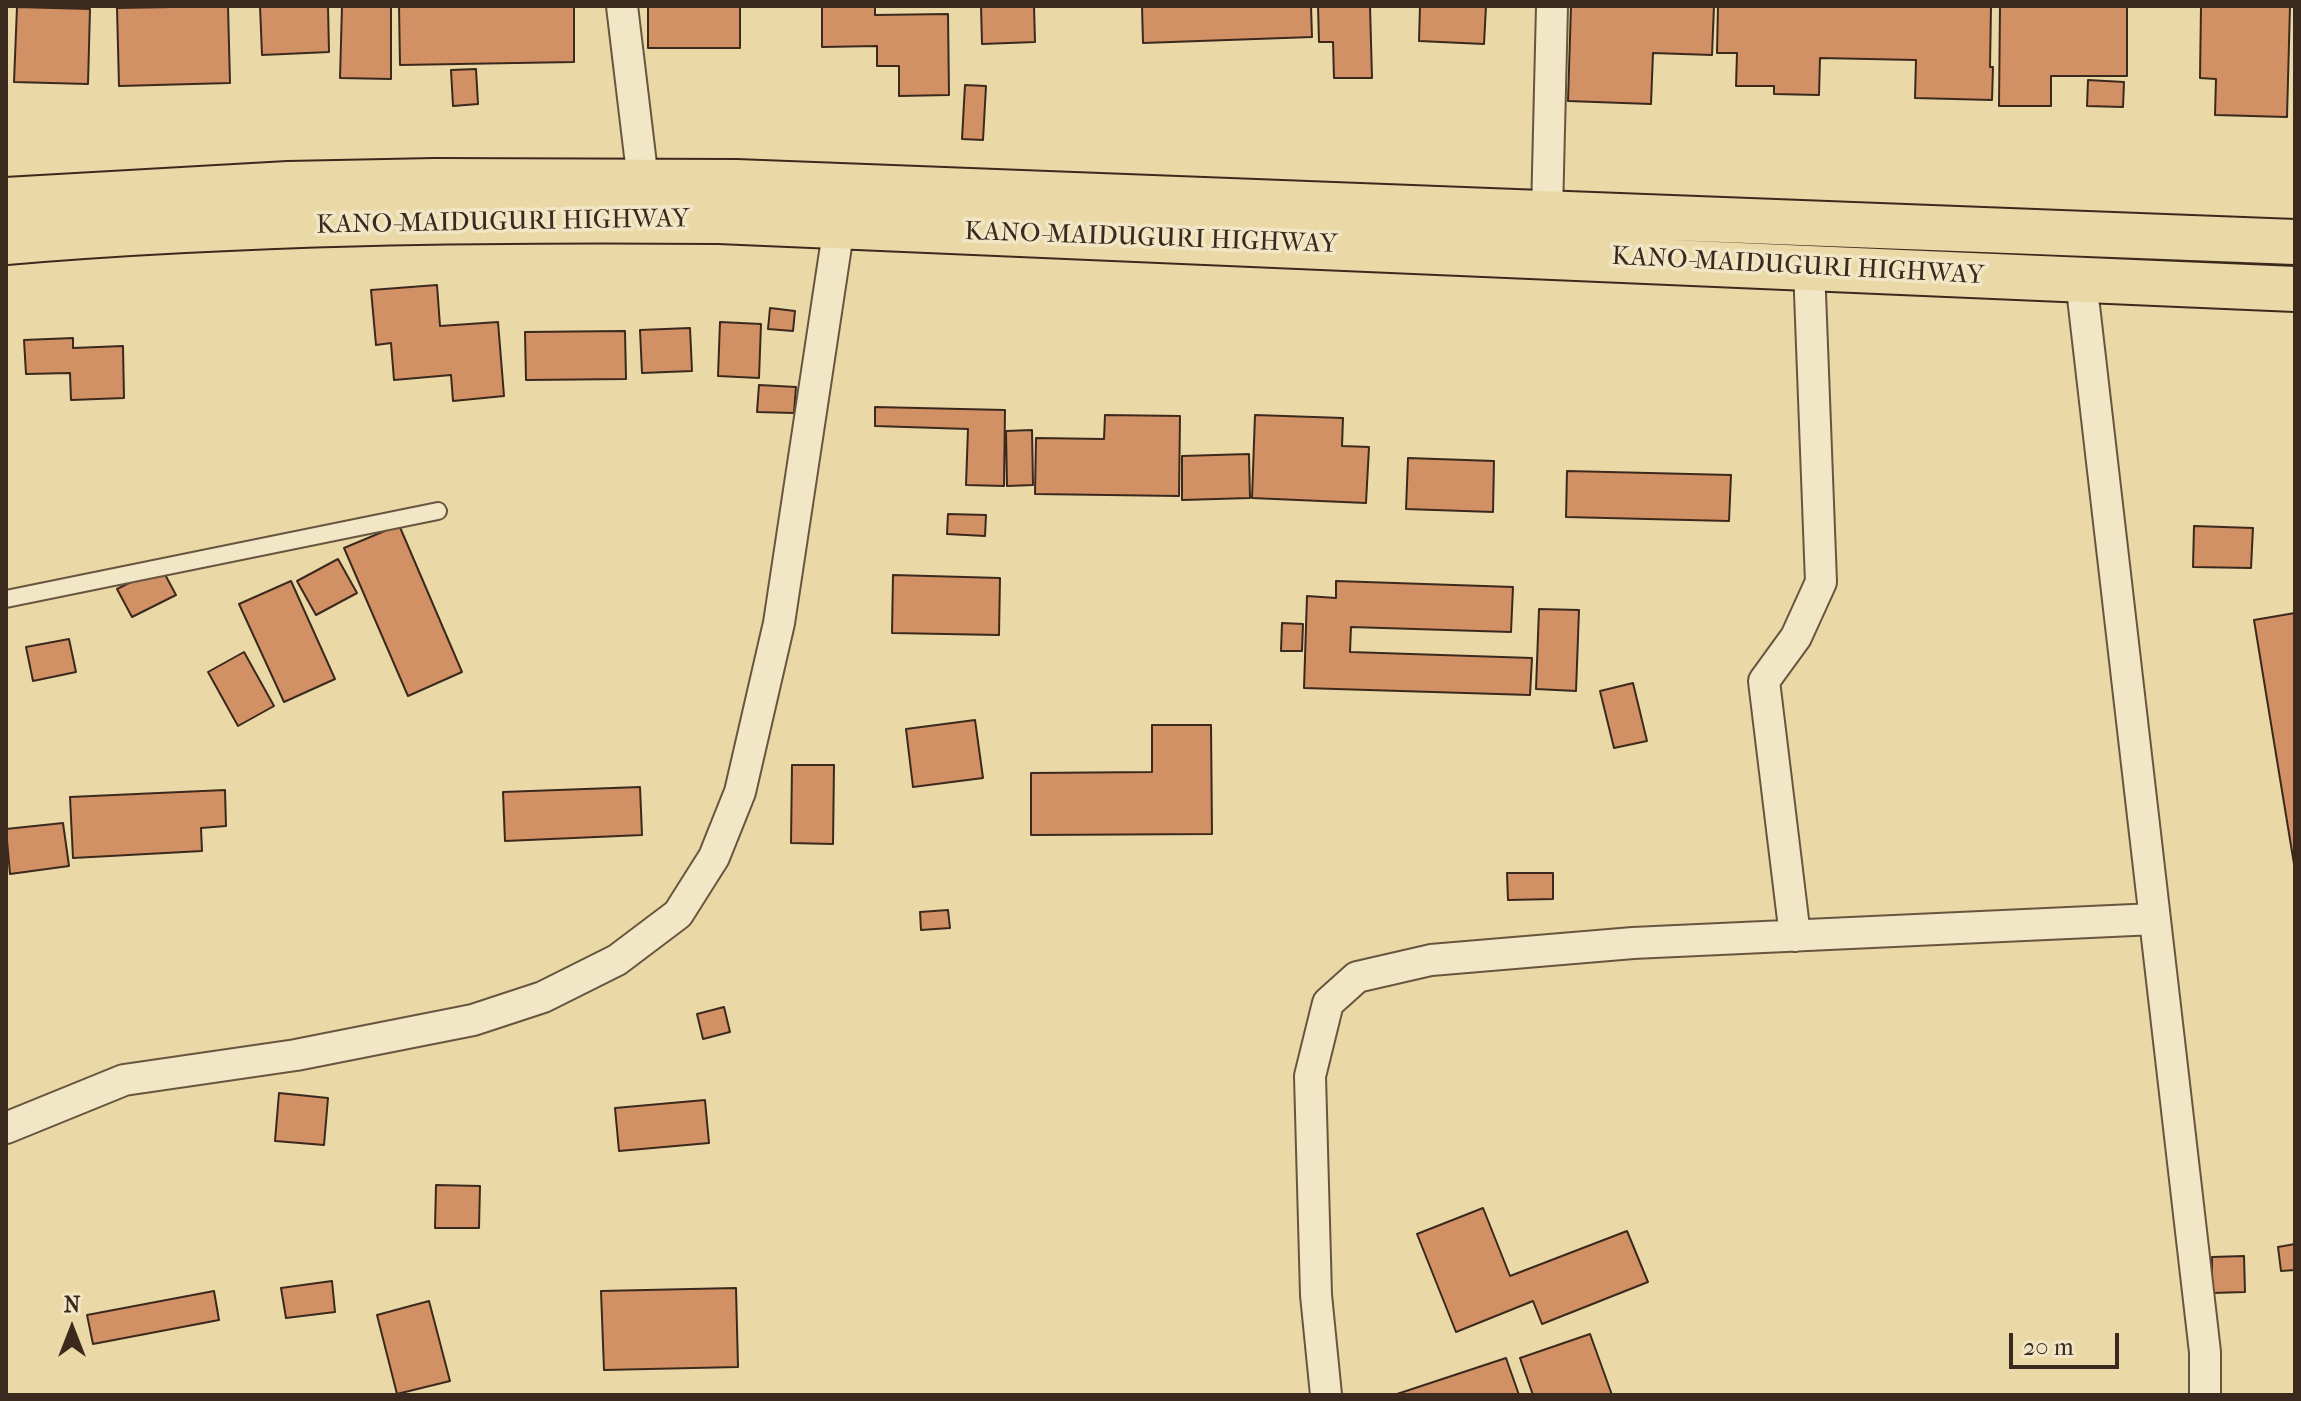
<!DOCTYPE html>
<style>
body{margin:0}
#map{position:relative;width:2301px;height:1401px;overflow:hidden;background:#ead8a6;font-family:"IM FELL French Canon",serif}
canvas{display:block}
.frame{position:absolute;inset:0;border:8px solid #3c291e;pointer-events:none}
.north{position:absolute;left:32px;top:1289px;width:80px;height:80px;-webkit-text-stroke:6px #f1e6c5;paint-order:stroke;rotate:0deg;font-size:22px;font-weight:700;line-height:32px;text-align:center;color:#3c291e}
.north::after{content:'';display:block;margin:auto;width:28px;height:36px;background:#3c291e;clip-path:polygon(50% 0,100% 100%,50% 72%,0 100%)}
.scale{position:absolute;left:2009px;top:1333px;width:110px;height:36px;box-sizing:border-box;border:4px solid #3c291e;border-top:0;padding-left:10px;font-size:24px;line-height:28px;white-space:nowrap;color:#3c291e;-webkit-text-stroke:6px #f1e6c5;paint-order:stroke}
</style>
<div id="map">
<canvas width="2301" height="1401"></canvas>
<div class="frame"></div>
<div class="north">N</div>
<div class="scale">20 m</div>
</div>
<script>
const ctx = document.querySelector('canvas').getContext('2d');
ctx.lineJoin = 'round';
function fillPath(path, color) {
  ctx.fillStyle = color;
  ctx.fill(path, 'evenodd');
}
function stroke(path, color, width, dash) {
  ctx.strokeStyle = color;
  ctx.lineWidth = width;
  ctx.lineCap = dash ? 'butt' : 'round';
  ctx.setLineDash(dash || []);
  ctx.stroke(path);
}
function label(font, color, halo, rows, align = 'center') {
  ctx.font = font + ' "IM FELL French Canon",serif';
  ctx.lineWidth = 7;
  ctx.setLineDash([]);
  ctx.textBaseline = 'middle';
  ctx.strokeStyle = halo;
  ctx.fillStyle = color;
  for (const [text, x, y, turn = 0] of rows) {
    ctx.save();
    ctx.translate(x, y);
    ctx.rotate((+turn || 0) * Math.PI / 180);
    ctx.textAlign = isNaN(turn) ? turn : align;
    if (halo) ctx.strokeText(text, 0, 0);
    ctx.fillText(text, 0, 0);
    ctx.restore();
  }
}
const building = new Path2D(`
 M228,6L230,83L119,86L117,8Z
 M260,6H328L329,52L262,55Z
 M342,6H391V79L340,78Z
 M399,6H574V62L400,65Z
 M648,6H740V48H648Z
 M822,6H875V15L948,14L949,95L899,96V66H877V46L822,47Z
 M981,6H1034L1035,42L982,44Z
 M1142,6H1311L1312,37L1143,43Z
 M1318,6H1370L1372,78H1334L1333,42H1319Z
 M1420,6H1486L1484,44L1419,41Z
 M1571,6H1714L1712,55L1653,53L1651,104L1568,101Z
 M1718,6H1991L1990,67H1993L1992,100L1915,98L1916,60L1820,58L1819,95L1774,94V86H1736L1737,53H1717Z
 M2000,6H2127V76H2051V106H1999Z
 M2201,6H2290L2287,117L2215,115L2216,79L2200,78Z
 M17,7L90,9L88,84L14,82Z
 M476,69L478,104L453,106L451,70Z
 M2088,80L2124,82L2123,107L2087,106Z
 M965,85L986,86L983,140L962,139Z
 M437,285L440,326L498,322L504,396L453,401L451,375L394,380L391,343L376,345L371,290Z
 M770,308L795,311L793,331L768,329Z
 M720,322L761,324L759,378L718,376Z
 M690,328L692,371L642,373L640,330Z
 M625,331L626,379L526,380L525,332Z
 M73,338V348L123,346L124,398L71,400L70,373L26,374L24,340Z
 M759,385L796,387L794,413L757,412Z
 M875,407L1005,410L1004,486L966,485L968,429L875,426Z
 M1105,415L1180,416L1179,496L1035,494L1036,438L1104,439Z
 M1255,415L1343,418L1342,446L1369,447L1366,503L1252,498Z
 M1032,430L1033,485L1007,486L1006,431Z
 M1249,454L1250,498L1182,500V456Z
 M1408,458L1494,461L1493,512L1406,509Z
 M1567,471L1731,475L1729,521L1566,517Z
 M948,514L986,515L985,536L947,534Z
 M399,525L462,672L408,696L344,548Z
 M2194,526L2253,528L2251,568L2193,567Z
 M338,559L357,593L316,615L297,581Z
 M161,567L176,595L132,617L117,589Z
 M893,575L1000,578L999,635L892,633Z
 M291,581L335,679L284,702L239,604Z
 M1336,581L1513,587L1511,632L1351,627L1350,652L1532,658L1530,695L1304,688L1307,596L1336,598Z
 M1539,609L1579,610L1576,691L1536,689Z
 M2295,613V870L2254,620Z
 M1282,623L1303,624L1302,651H1281Z
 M69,639L76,672L33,681L26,647Z
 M244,652L274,706L238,726L208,672Z
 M1633,683L1647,741L1614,748L1600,691Z
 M975,720L983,778L913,787L906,729Z
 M1152,725H1211L1212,834L1031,835V773L1152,772Z
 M792,765H834L833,844L791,843Z
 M640,787L642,835L505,841L503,792Z
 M225,790L226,826L201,828L202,851L73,858L70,797Z
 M63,823L69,866L10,874L6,829Z
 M1507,873H1553V899L1508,900Z
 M948,910L950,928L921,930L920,912Z
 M724,1007L730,1032L703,1039L697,1014Z
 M279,1093L328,1098L324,1145L275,1141Z
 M705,1100L709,1143L619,1151L615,1108Z
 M436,1185L480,1186L479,1228H435Z
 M1483,1208L1510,1276L1627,1231L1648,1282L1542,1324L1533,1301L1456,1332L1417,1234Z
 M2295,1244V1270L2281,1271L2278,1247Z
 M2244,1256L2245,1292L2212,1293V1257Z
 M332,1281L335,1312L286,1318L281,1288Z
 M736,1288L738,1367L604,1370L601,1291Z
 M214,1291L219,1320L93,1344L87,1315Z
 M429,1301L450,1381L397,1394L377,1315Z
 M1590,1334L1612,1395H1533L1520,1358Z
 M1506,1358L1519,1395H1394Z`);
fillPath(building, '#d29164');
stroke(building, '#3c291e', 2);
const service = new Path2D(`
 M6,599L438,511`);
const minor = new Path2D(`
 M622,6L643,181V199
 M1547,213L1552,6
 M2081,280L2205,1352V1395
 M1795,936L1764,681L1796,637L1821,582L1809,267
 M6,1128L124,1080L296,1055L473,1020L543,997L617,960L678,914L714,857L740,792L779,623L839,226
 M1326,1395L1316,1295L1310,1076L1328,1003L1357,977L1431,960L1633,943L2155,919`);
const trunk = new Path2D(`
 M6,200L288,184L434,181L736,182L2295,242
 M6,242C243,222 481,219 719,221L2295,289`);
stroke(service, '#685540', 20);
stroke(minor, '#685540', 34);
stroke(trunk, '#3c291e', 48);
stroke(service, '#f1e6c5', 16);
stroke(minor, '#f1e6c5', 30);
stroke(trunk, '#ead8a6', 44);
label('26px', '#3c291e', '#f1e6c5', [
 ["KANO-MAIDUGURI HIGHWAY",503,223,-1],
 ["KANO-MAIDUGURI HIGHWAY",1151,239,2],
 ["KANO-MAIDUGURI HIGHWAY",1798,267,3]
]);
</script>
